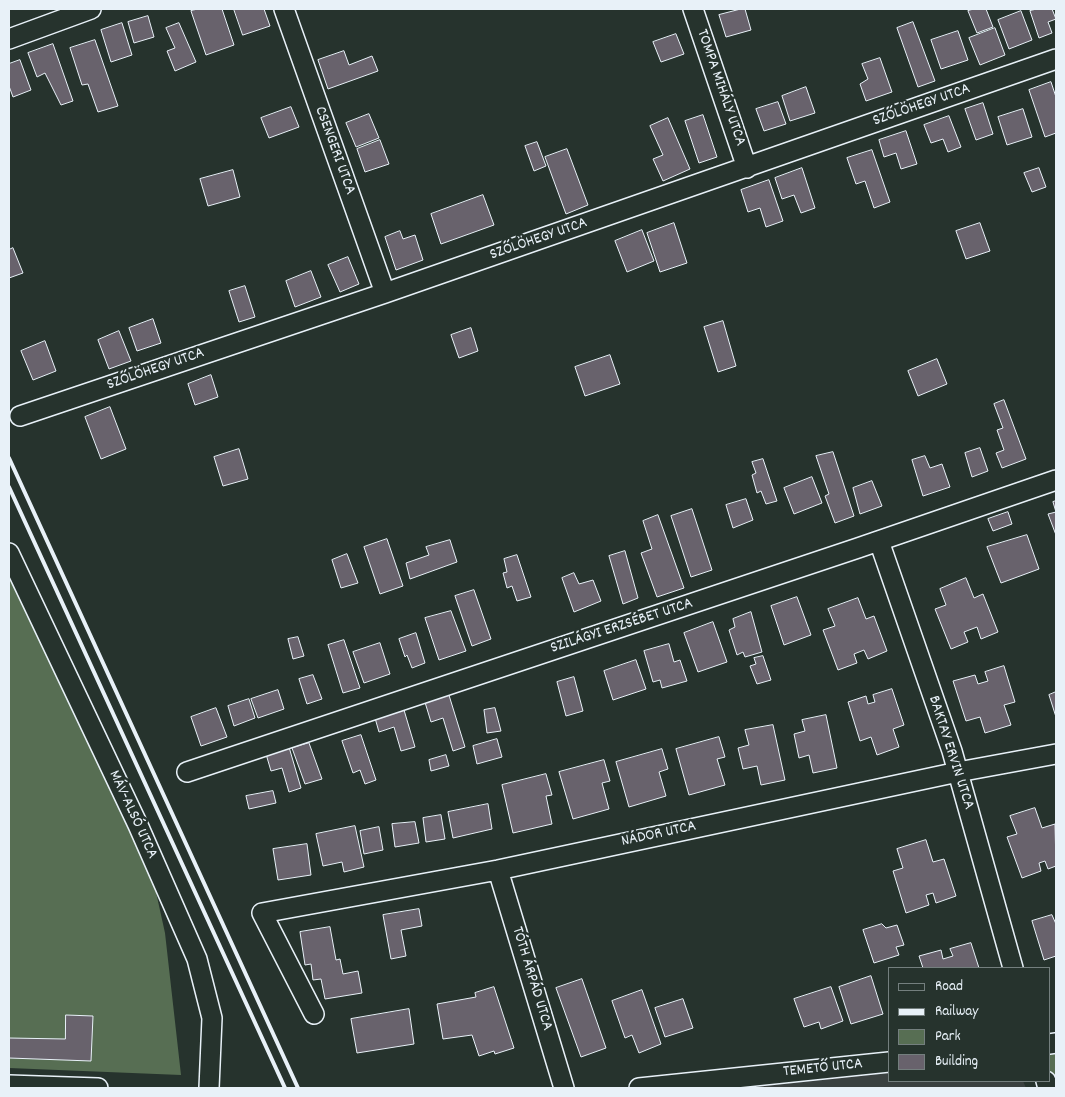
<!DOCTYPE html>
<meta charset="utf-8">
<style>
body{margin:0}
#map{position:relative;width:1065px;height:1097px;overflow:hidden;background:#26332d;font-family:Dekko,sans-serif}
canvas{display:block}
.frame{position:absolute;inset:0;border:10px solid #e8f1f8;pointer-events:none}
.legend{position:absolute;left:888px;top:967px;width:162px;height:115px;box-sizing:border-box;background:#26332d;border:1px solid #747f7e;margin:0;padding:6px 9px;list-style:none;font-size:15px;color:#e8f1f8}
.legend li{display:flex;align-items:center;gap:10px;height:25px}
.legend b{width:25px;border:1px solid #747f7e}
</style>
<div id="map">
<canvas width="1065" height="1097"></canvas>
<div class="frame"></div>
<ul class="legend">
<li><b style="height:6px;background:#26332d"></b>Road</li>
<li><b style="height:6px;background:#e8f1f8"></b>Railway</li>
<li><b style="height:14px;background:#576e53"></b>Park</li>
<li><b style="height:14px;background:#68626c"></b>Building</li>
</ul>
</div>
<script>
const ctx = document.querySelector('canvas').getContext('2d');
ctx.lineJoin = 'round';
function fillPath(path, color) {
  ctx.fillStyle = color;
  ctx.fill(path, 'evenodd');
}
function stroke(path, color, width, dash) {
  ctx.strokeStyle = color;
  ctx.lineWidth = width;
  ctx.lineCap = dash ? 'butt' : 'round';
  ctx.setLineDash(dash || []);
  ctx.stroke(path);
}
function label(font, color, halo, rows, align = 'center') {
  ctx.font = font + ' Dekko,sans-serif';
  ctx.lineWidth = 5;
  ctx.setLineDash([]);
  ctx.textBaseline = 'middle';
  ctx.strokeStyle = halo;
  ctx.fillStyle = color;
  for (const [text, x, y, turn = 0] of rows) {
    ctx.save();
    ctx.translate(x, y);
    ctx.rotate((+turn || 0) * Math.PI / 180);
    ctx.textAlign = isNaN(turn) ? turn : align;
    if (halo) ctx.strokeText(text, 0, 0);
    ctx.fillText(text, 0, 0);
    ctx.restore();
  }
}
fillPath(new Path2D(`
 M889,1072V1081H1023L1026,1088H702Z`), '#3a4140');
fillPath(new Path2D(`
 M9,559L141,824L165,933L181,1075L9,1068Z
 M1056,1044V1088L1049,1081V1045Z`), '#576e53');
const building = new Path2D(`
 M198,9H222L234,45L206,55L191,11Z
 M234,9H264L270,26L243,35Z
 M741,9H745L751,30L726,37L719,15Z
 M974,9H986L993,27L977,33L968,11Z
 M1037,9H1052L1056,19L1048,22L1052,33L1039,38L1030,11Z
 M1021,11L1032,40L1009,49L998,20Z
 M148,16L154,37L134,43L128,22Z
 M913,22L935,81L918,87L897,28Z
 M122,23L132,55L111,62L101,30Z
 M179,23L196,62L175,71L167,51L175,48L166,28Z
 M995,28L1005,55L980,65L969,38Z
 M958,31L968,60L941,69L931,40Z
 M676,34L684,54L661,62L653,42Z
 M95,40L118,106L98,112L88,84L82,85L70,48Z
 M53,44L73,101L61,105L45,73L37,77L28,53Z
 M344,51L349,65L372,56L378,71L328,89L318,60Z
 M880,58L892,92L866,101L860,84L868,79L862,64Z
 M20,60L31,90L13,97L9,86V64Z
 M1051,82L1056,97V133L1045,137L1029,90Z
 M806,87L815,113L790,121L782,96Z
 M778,102L786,124L764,131L756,109Z
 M983,103L993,134L976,140L965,109Z
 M291,107L299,127L269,138L261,118Z
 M1023,109L1032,137L1007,145L998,117Z
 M369,114L379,138L356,147L346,123Z
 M703,115L717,157L699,163L685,121Z
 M949,116L961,147L948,152L943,139L931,143L924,125Z
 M668,118L690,169L663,181L653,159L663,155L650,126Z
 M906,131L917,164L901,169L896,153L884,157L879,140Z
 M380,140L389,164L365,172L357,149Z
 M537,142L546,166L534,171L525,146Z
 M567,149L588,205L566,214L545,157Z
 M872,150L890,202L874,208L865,181L856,184L847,158Z
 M802,168L815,208L801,213L794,195L782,199L775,178Z
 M1039,168L1046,187L1032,192L1024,173Z
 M233,170L240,197L208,206L200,179Z
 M769,180L783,221L766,227L760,208L748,212L741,190Z
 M483,195L494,225L441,244L431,214Z
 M674,223L687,263L660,272L647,233Z
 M980,223L990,251L966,259L956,231Z
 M642,230L654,261L627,272L615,241Z
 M400,231L403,239L415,235L423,260L396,270L385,237Z
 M13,248L23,273L9,278V250Z
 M348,257L359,284L340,292L328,265Z
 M311,271L321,297L295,307L286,281Z
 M245,286L255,317L239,322L229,291Z
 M153,319L161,343L137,351L129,328Z
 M723,321L736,366L718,372L704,327Z
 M471,328L478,351L459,358L451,335Z
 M119,331L131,361L109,369L98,340Z
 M45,341L56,371L33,380L21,351Z
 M610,355L620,384L585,396L575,367Z
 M937,359L947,384L918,396L908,371Z
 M211,375L218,397L195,405L188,384Z
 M1004,400L1026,459L1002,468L996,453L1004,450L997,430L1003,428L994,404Z
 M110,407L126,449L101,459L85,417Z
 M980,448L988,471L972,477L965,453Z
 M239,449L248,479L223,486L214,457Z
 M833,452L854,516L835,523L825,496L829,494L816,456Z
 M925,456L930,468L942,464L950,487L923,496L912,460Z
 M763,459L777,501L766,504L761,491L757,493L752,475L756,473L752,462Z
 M812,477L822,503L794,514L784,488Z
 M872,481L882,506L860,514L853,488Z
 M746,499L753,520L733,528L726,505Z
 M1056,501V535L1048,514L1056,512L1053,502Z
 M692,509L712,570L691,577L671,516Z
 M1008,512L1012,524L993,531L988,519Z
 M658,515L684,588L657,597L641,553L652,549L643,521Z
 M1027,535L1039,569L1001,583L987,547Z
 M387,539L403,586L380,594L364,547Z
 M450,540L457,562L410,579L406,563L429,555L426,547Z
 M625,551L638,598L623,604L609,556Z
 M347,554L358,583L341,588L332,560Z
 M517,555L531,597L517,601L512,586L507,588L503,573L507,572L504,559Z
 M574,573L579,584L593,580L601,601L574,612L562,578Z
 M966,578L974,598L983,594L998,632L981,639L977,627L964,632L968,642L951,649L935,609L946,605L940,589Z
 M474,590L491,639L472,646L455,596Z
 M797,597L811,635L784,645L771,606Z
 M858,598L866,619L874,616L887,651L868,659L864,650L854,654L857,663L838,670L823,630L835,626L828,609Z
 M451,611L466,651L439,660L425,618Z
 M751,612L762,652L745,657L743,652L737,655L729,630L735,627L733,619Z
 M713,622L727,662L698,672L684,633Z
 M416,633L425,663L412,668L407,655L405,657L399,639Z
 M298,637L304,656L293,659L288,639Z
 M344,640L360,688L343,693L328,645Z
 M380,643L390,674L364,683L353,652Z
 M669,644L674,662L680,660L687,681L662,688L660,680L653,682L644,651Z
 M763,656L771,680L757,684L750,666L756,664L754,658Z
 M636,660L646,689L613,700L604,671Z
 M1004,666L1015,702L1004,705L1011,725L985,733L980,717L966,721L953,681L975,675L978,684L988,681L985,672Z
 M313,675L322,699L307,704L299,679Z
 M574,677L583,711L566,716L557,682Z
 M892,689L904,725L893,729L899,747L877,755L871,737L860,741L848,702L866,696L868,704L875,702L873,695Z
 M278,690L284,709L258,718L251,699Z
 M448,692L465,747L453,751L443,718L431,722L424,699Z
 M1056,692V717L1049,695Z
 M249,699L255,718L234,726L228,706Z
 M216,708L227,737L201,746L191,717Z
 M495,708L501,731L487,733L484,710Z
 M404,710L415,747L401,751L394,727L379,732L375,718Z
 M826,715L837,768L813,773L809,755L799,758L794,734L805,731L802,720Z
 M773,725L785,780L761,785L757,766L743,769L738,748L749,745L745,730Z
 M361,735L376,780L365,784L360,770L353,773L342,741Z
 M719,737L725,757L717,759L725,785L689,795L676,749Z
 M497,739L502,757L477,764L473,746Z
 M309,743L322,779L305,784L292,748Z
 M289,747L301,788L289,792L282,768L271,771L266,754Z
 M662,749L668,769L659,772L666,796L629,807L616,762Z
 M446,755L449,766L431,771L429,760Z
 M604,760L610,781L602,783L609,809L573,819L559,772Z
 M546,774L552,795L546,796L552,824L513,833L502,785Z
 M273,791L276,803L249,809L246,796Z
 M488,804L492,829L453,838L448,812Z
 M1035,808L1042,828L1055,824L1056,866L1048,869L1045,861L1039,863L1041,871L1022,878L1007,837L1017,834L1010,816Z
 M441,815L445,839L426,842L423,818Z
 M415,822L419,843L395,847L392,824Z
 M355,826L364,867L344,872L342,862L323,866L316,834Z
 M379,827L383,850L364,854L360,831Z
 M926,840L933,862L944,859L956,896L936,903L933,893L926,895L929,905L906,913L893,871L903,868L897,849Z
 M307,844L311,875L278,880L273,849Z
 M419,909L422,926L401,930L406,956L391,959L383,915Z
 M1052,915L1056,924V958V956L1044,960L1032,921Z
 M882,924L886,928L897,925L904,945L896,947L899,955L874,963L863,930Z
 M330,927L336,960L340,959L343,974L358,971L362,993L325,999L321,979L313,980L311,964L305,965L300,932Z
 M971,943L979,968H923L919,956L941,950L943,959L953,956L950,949Z
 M871,976L883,1014L851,1024L839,987Z
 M582,979L606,1048L581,1057L556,988Z
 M494,987L514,1048L495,1054L494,1051L479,1056L472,1035L443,1039L437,1004L476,997L475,993Z
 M831,987L843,1021L821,1029L819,1022L804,1027L794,999Z
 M642,990L661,1044L639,1053L632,1035L625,1038L612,1001Z
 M683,999L693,1028L665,1037L655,1008Z
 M409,1009L414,1044L357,1053L351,1019Z
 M66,1015L93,1016L91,1061L9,1058V1038L65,1039Z`);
fillPath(building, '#68626c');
stroke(building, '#e8f1f8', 1);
const minor = new Path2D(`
 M284,9L385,293
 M693,9L747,168
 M9,39L91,9
 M20,416L385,293L1056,59
 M879,541L952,751L1013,968
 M9,553L138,825L197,959L212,1018L209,1088
 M187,772L858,548L1056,480
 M498,870L564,1088
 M314,1014L262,913L498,870L958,772L1056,754
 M1049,1044L1056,1043
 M1046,1081L1048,1088
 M9,1085L98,1088
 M639,1088L889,1062`);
stroke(minor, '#e8f1f8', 22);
stroke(minor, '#26332d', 19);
stroke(new Path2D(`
 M9,458L298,1088
 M9,487L285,1088`), '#e8f1f8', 4);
label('16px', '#e8f1f8', '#26332d', [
 ["TOMPA MIHÁLY UTCA",720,88,71],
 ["SZŐLÖHEGY UTCA",922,106,-19],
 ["CSENGERI UTCA",334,151,70],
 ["SZŐLÖHEGY UTCA",539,240,-19],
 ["SZŐLÖHEGY UTCA",156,370,-19],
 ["SZILÁGYI ERZSÉBET UTCA",622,627,-18],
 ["BAKTAY ERVIN UTCA",950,753,72],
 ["MÁV-ALSÓ UTCA",132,815,65],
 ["NÁDOR UTCA",659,835,-12],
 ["TÓTH ÁRPÁD UTCA",531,979,73],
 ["TEMETŐ UTCA",823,1069,-6]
]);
</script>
